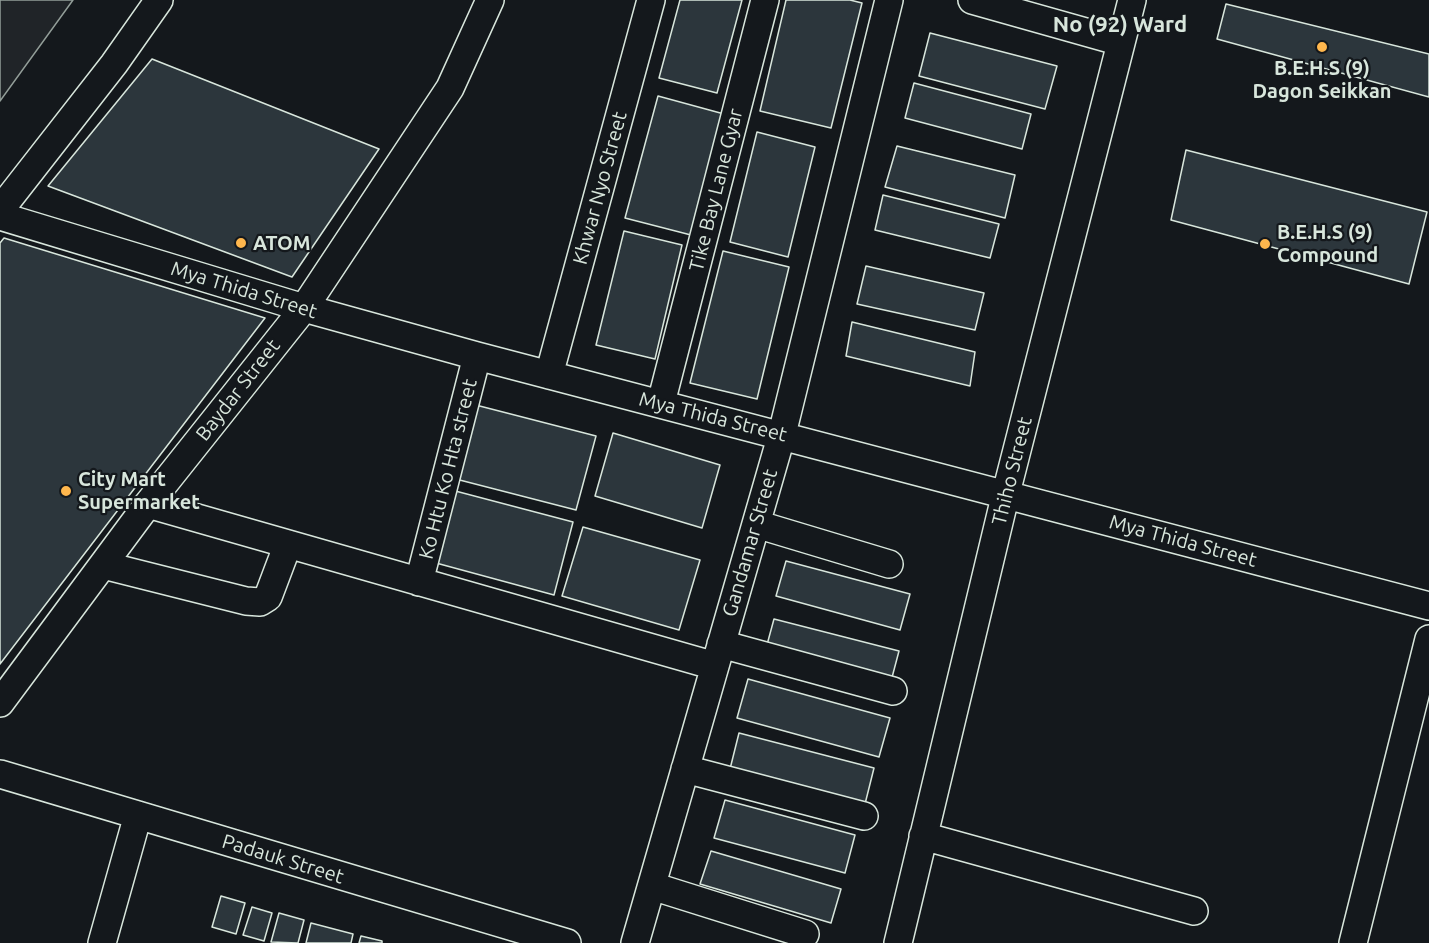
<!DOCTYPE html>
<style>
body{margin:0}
canvas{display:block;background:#14181c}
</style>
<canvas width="1429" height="943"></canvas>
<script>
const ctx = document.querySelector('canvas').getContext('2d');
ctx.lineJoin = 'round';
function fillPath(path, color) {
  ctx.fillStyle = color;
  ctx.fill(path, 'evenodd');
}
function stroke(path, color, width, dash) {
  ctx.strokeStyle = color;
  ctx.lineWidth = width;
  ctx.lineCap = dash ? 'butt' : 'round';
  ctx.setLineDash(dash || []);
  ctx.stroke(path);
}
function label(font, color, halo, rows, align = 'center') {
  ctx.font = font + ' Ubuntu,sans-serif';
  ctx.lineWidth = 4.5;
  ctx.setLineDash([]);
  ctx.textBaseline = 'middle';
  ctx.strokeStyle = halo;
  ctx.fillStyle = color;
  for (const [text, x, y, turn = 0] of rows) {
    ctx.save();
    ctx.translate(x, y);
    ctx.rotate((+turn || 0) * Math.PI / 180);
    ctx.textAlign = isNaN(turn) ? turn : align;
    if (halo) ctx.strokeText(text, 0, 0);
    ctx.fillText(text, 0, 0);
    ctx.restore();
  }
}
const green = new Path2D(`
 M0,0H73L0,101Z`);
fillPath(green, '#202428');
stroke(green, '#939e99', 1.5);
const building = new Path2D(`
 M680,0H742L717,93L659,78Z
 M786,0H850L862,3L831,128L760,111Z
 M1226,4L1429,54V97L1217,39Z
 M930,33L1057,66L1045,109L919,76Z
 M152,59L379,149L292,277L48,186Z
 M914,83L1031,114L1022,149L905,118Z
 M658,96L724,114L691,235L625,218Z
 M757,132L815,147L788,257L730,242Z
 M897,146L1015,175L1005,218L885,187Z
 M1186,150L1427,212L1409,284L1171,220Z
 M883,195L999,224L990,258L875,230Z
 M624,231L682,245L655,359L596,345Z
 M4,238L265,318L0,664V243Z
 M723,251L789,267L757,399L690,383Z
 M866,266L984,293L975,330L857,304Z
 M852,322L975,352L970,386L846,356Z
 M468,403L596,436L576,510L448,477Z
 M613,433L720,465L702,528L595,496Z
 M444,488L573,522L554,595L425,560Z
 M583,527L700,560L679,630L562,596Z
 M786,561L910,594L900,630L776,596Z
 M774,619L899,651L890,685L765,652Z
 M748,679L890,718L879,757L737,718Z
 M739,733L874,768L864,808L729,773Z
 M725,800L855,835L845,873L714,838Z
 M711,851L841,889L831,923L700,884Z
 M221,896L245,903L236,934L212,927Z
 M252,907L272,913L264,941L243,935Z
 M279,913L304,920L298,943L271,942Z
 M311,923L353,934L351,943H306Z
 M361,936L382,941V943H359Z`);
fillPath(building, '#2c363c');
stroke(building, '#d8e6dc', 1.5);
const minor = new Path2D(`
 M972,0L1121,42
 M0,210L114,64L159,0
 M0,216L304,308L477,356L1429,606
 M549,375L651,0
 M661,403L765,0
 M148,504L715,666
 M756,524L889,564
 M103,565L246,601L260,602L268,597L288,544
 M419,582L477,356
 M721,644L893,691
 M0,703L148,504L304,308L450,88L490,0
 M685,769L864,816
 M0,774L567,943
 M923,836L1194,911
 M652,886L805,934
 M102,943L138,815
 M635,943L782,434L889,0
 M898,943L1006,493L1132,0
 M1353,943L1429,639`);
stroke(minor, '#d8e6dc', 30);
stroke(minor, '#14181c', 27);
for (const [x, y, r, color] of [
 [1322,47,6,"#ffb74d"],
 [241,243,6,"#ffb74d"],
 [1265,244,6,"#ffb74d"],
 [66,491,6,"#ffb74d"]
]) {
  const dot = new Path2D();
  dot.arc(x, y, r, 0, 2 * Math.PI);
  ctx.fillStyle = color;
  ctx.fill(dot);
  stroke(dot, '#14181c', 2);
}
label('bold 20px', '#d8e6dc', '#14181c', [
 ["B.E.H.S (9)",1322,68,"center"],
 ["Dagon Seikkan",1322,91,"center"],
 ["B.E.H.S (9)",1277,232],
 ["Compound",1277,255],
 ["ATOM",253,243],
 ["City Mart",78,479],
 ["Supermarket",78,502]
], 'left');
label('20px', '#d8e6dc', '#14181c', [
 ["Khwar Nyo Street",600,188,-75],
 ["Tike Bay Lane Gyar",716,190,-76],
 ["Mya Thida Street",244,290,17],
 ["Baydar Street",238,390,-52],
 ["Mya Thida Street",713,417,14],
 ["Ko Htu Ko Hta street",448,469,-76],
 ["Thiho Street",1012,471,-76],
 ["Mya Thida Street",1183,541,15],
 ["Gandamar Street",750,543,-74],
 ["Padauk Street",283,859,17]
]);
label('bold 22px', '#d8e6dc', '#14181c', [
 ["No (92) Ward",1120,25]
]);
</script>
